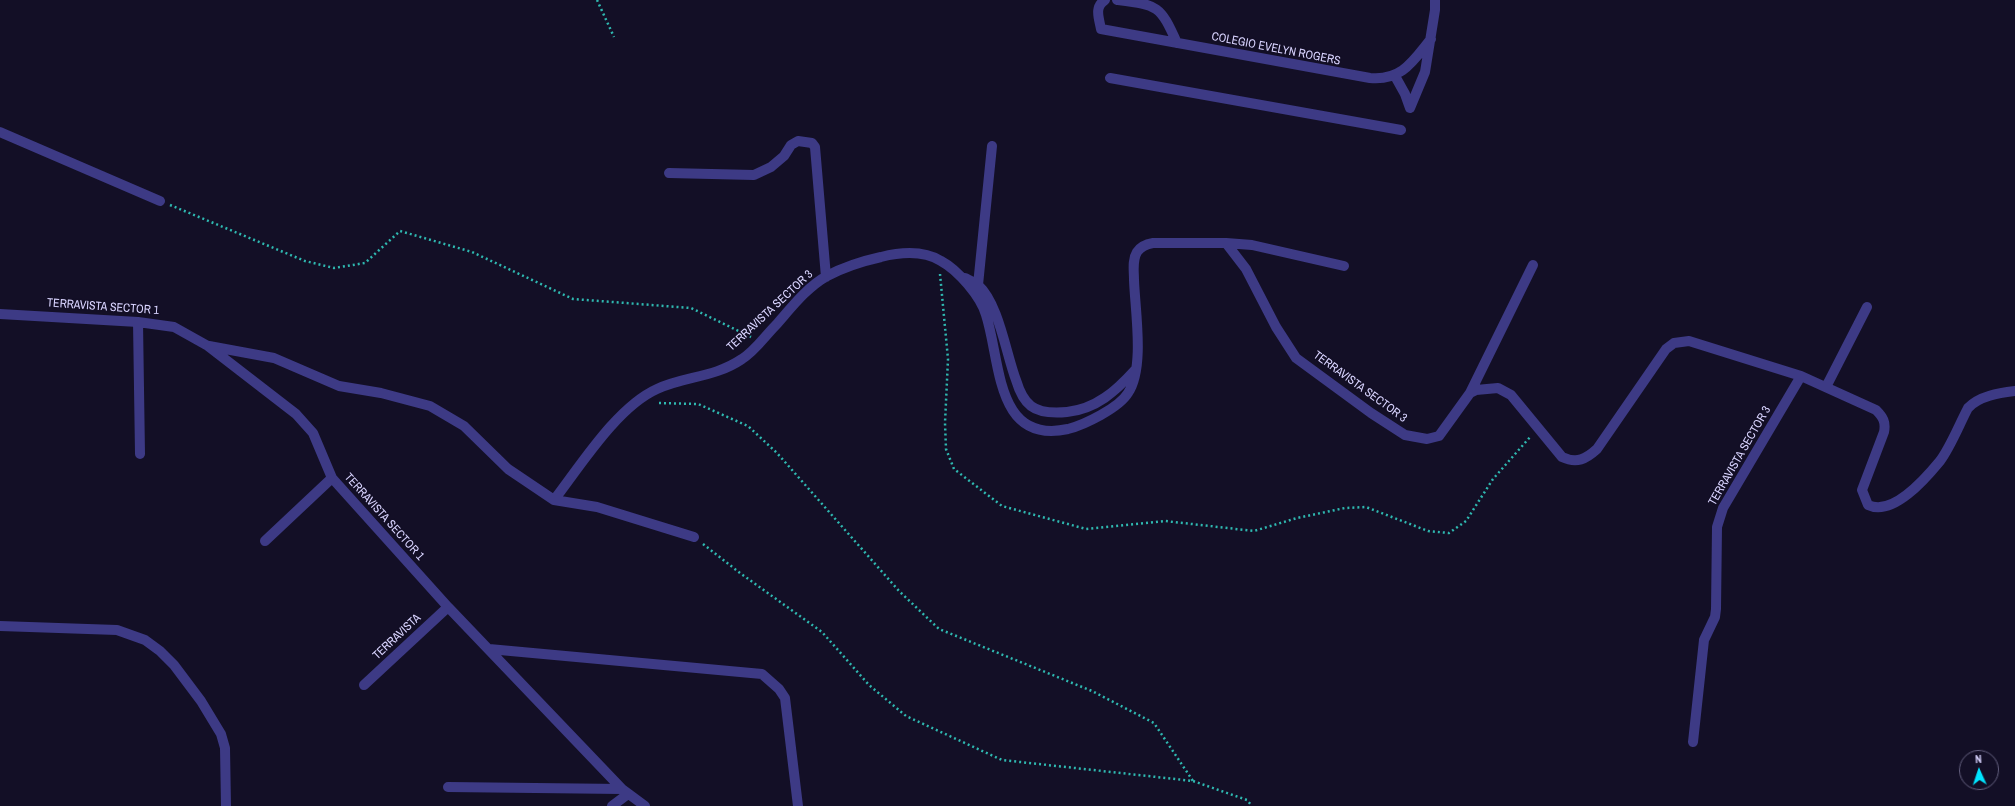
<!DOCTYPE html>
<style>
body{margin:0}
#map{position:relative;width:2015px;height:806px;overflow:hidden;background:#130f26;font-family:"Archivo Narrow",sans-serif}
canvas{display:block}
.north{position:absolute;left:1959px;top:750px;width:40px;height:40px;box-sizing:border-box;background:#130f26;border:1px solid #625e7d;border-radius:50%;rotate:357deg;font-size:11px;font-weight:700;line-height:16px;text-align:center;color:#d9d4ff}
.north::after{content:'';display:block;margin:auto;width:14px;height:18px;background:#00e5ff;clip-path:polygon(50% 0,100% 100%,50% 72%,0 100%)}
</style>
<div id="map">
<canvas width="2015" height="806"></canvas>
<div class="north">N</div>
</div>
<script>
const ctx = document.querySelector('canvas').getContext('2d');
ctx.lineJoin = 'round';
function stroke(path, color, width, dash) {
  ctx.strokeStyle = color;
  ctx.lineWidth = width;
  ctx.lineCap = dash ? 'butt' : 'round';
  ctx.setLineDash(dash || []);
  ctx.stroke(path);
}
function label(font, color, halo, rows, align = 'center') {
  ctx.font = font + ' "Archivo Narrow",sans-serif';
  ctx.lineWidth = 3;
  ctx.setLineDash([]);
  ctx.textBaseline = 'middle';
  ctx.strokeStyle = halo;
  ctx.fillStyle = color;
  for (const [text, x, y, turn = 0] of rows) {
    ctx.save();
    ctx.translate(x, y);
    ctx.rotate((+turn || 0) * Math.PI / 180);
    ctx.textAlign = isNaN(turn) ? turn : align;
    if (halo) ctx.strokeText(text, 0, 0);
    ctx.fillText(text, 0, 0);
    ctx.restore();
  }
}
stroke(new Path2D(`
 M597,0L614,37
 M170,205L305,261L334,268L365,263L400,231L472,252L573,299L691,308L751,337
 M940,274L948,359L945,423L946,449L954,469L1002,506L1086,529L1165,521L1254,531L1297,518L1345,508L1366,507L1428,531L1449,533L1466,521L1493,479L1531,436
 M659,403L698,404L748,426L777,453L899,591L939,629L1092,691L1154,723L1193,781
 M703,544L740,573L822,632L869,685L906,716L1002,760L1193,781L1247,800L1252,806`), '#2fb8b0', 2.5, [2, 3]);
stroke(new Path2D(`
 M1105,0C1094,7 1099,18 1101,29L1370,78C1402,81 1413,61 1431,39
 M1117,0C1158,5 1160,5 1177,43
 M1395,76L1405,94L1410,108
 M1110,78L1401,130
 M1410,108L1425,72L1435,10V0
 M0,132L160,201
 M669,173L754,175L771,167L784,156L791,145L798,141L812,143L815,147L826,277
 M1226,243L1252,245L1344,266
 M965,278C969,280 974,282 978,285C999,304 1006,354 1016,380C1019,390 1023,400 1031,406C1040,413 1056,413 1067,412C1096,409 1116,391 1135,370
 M978,285L992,146
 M0,314L138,322L174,327L208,346L296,414L313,433L332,478L448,607L622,789L645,806
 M138,322L140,454
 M209,346L274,358L339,386L381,393L430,406L464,426L508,469L554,500L597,507L694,537
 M1826,387L1867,307
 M1470,393L1533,265
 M554,500C581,465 617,407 657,389C685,376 714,378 742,359C755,351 765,336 776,325C791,308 807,287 827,276C844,267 863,261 881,257C901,252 923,250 941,261C958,270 981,297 986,315C1001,361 995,445 1068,429C1084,425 1119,408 1128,393C1145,368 1135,310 1134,280C1134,271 1132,260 1137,252C1141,246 1147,244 1153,243H1226L1246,269L1276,327L1296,358L1371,413L1405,435L1427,439L1439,436L1470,393L1476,390L1498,388L1511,395L1562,457C1577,464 1586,459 1597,449L1666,349L1674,343L1689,341L1801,376L1876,410C1883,417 1886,422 1884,432L1862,490L1868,505C1893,517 1926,478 1940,461C1951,446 1959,425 1968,408C1979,396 1999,393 2015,391
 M265,541L332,478
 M0,626L117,630L145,640L160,651L174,665L201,701L221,734L225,748L226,806
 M489,649L762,674L779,689L785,698L798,806
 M364,685L448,607
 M1693,742L1704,640L1715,617L1716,609L1717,527L1723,508L1801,376
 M448,787L622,789
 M612,806L628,794`), '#3d3a85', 10);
label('12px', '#d9d4ff', '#130f26', [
 ["COLEGIO EVELYN ROGERS",1276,49,11],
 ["TERRAVISTA SECTOR 1",103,307,4],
 ["TERRAVISTA SECTOR 3",770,311,-43],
 ["TERRAVISTA SECTOR 3",1360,387,36],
 ["TERRAVISTA SECTOR 3",1740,456,-60],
 ["TERRAVISTA SECTOR 1",384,517,48],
 ["TERRAVISTA",397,637,-43]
]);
</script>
